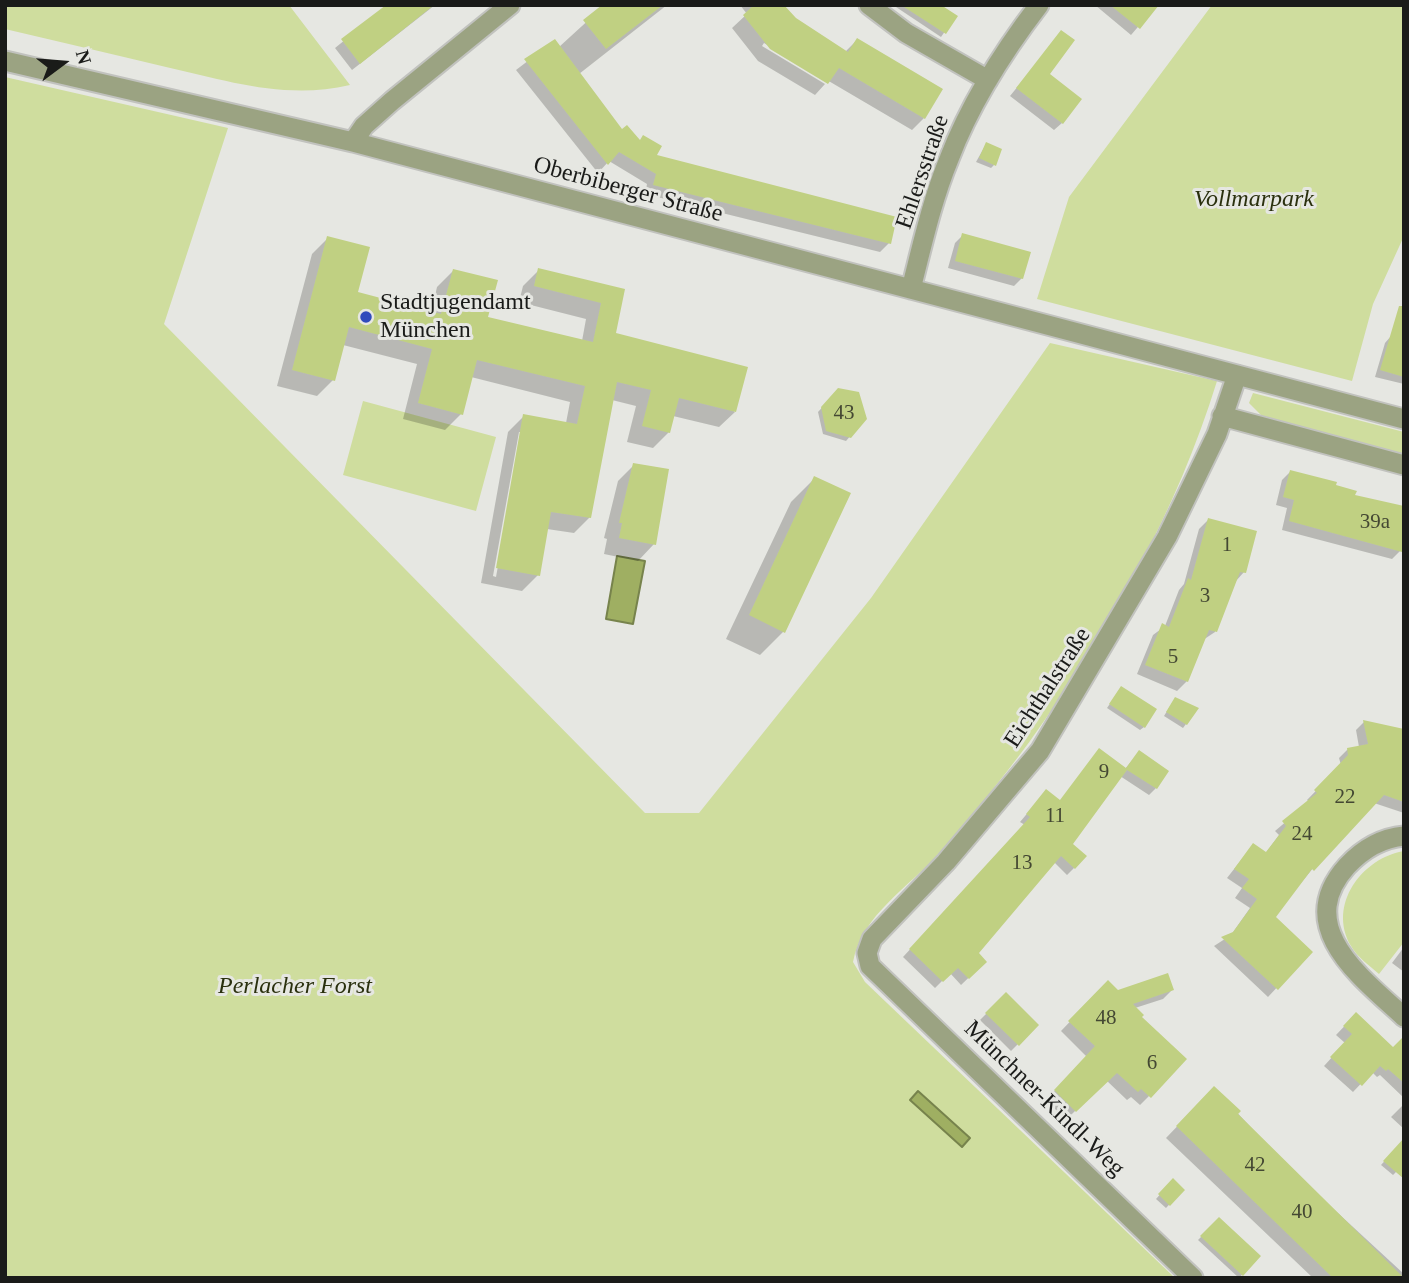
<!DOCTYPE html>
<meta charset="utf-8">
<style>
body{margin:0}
#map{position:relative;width:1409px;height:1283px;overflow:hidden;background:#e6e7e2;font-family:"Times New Roman",serif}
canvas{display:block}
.frame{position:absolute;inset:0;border:7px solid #1a1b19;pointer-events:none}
.north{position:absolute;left:28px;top:28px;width:70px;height:70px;-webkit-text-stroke:5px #e6e7e2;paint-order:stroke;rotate:74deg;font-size:19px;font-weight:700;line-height:28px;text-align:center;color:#1a1b19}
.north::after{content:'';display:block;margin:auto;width:24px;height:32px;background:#1a1b19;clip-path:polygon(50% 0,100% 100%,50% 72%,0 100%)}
</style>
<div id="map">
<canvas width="1409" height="1283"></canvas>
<div class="frame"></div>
<div class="north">N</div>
</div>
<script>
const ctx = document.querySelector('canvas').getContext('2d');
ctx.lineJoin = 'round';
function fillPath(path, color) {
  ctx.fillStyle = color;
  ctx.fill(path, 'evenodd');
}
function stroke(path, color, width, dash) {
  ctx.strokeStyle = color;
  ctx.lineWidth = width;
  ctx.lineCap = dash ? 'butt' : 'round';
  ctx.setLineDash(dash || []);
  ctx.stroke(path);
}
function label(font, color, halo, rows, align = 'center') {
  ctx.font = font + ' "Times New Roman",serif';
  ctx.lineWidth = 6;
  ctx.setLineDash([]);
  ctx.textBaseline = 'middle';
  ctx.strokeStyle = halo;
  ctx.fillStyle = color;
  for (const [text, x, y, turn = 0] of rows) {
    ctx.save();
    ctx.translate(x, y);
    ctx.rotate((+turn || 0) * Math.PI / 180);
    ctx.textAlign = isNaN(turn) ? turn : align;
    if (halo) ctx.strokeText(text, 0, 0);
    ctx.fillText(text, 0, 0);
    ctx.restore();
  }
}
fillPath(new Path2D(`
 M5,5H289L350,85C286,100 228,81 166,67C113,54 59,42 5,29Z
 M1212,5H1404V236L1373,304L1352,381L1037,299L1069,197Z
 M5,77L228,128L164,324L645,813H699L871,598L1050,343L1217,381C1177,511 1109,631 1030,741C1002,779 971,817 940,852C910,887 862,914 853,962L865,982L1175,1278H5Z
 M1253,393L1404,432V454L1262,416L1249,403Z
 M363,401L496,437L476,511L343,475Z
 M1404,851V942L1379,974C1370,966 1357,957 1351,946C1327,905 1362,858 1404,851Z`), '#cfdd9e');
const water = new Path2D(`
 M617,556L645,561L633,624L606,619Z
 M918,1091L970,1138L962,1147L910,1100Z`);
fillPath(water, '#9faf62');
stroke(water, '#77834c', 2);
fillPath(new Path2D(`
 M388,5H435L352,70L335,48Z
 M605,5H667L579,74L621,131L639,141L654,156L889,243L880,252L645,194L647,184L609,161L598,173L516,70L554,41L559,47Z
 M740,5H782L795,19L845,52L857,40L924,118L912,130L764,43L762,46L825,84L815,95L758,61L732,28L747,14Z
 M893,5H938L955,17L941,37Z
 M1095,5H1156V6L1131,35Z
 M1032,69L1062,123L1054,130L1010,96Z
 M986,144L994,165L991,168L976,162Z
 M963,235L1022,278L1014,286L948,268L955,243Z
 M328,238L356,293L431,313L437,287L453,271L486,318L582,341L586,319L519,302L523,286L539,270L623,291L614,334L735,412L719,427L673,416L669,432L653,448L627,442L636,406L612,400L590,517L574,533L547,529L538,575L522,591L481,583L508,432L524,416L566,423L570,402L471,377L461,414L445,430L403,419L417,364L343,345L333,380L317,396L277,386L312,254ZM519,432H522L496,577L493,576Z
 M1391,336L1404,340V384L1375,377L1385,343Z
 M838,390L865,419L846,441L823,434L818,412Z
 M634,465L654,544L638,561L604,554L607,539L604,538L618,481Z
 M1290,472L1334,486L1353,497L1404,509V547L1392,559L1282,530L1287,508L1276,505L1282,480Z
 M815,478L783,632L760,655L726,639L791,502Z
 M1208,520L1244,572L1235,582L1215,632L1203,640L1187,681L1177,691L1137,674L1153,635L1165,626L1179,590L1184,584L1199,529Z
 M1118,692L1144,727L1140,730L1107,708Z
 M1172,703L1186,724L1183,728L1164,716Z
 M1364,722L1404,731V813L1374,803L1323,856L1273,917L1310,952L1268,997L1214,946L1231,935L1250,908L1235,898L1242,888L1227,878L1253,845L1265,854L1279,835L1275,831L1309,802L1307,800L1341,765L1339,758L1348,749L1359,747L1356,730Z
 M1139,752L1156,788L1149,795L1120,776L1071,844L1074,868L1067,875L1054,862L977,953L985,962L961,985L950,973L935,988L903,957L1025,825L1020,822L1046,791L1059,801L1125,769Z
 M1404,947V972L1392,963Z
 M1108,982L1118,992L1172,990L1163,999L1135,1008L1149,1096L1140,1105L1131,1097L1127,1100L1106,1080L1066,1120L1046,1100L1087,1057L1061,1031Z
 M1006,994L1037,1025L1011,1051L980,1020Z
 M1356,1014L1404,1059V1098L1380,1075L1377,1077L1372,1072L1353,1092L1324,1066L1345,1043L1336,1035Z
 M1214,1088L1288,1167L1404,1274V1278H1313L1166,1138Z
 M1404,1104V1129L1391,1117Z
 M1404,1140L1396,1172L1393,1175L1381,1165Z
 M1173,1180L1183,1190L1166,1208L1156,1199Z
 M1219,1219L1259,1256L1239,1278L1198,1240Z`), '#0003');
fillPath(new Path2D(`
 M386,5H434L360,64L341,39Z
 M602,5H663L606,49L583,20Z
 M754,5H784L796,18L848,52L857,38L943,89L925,119L839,68L828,84L770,49L743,15Z
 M901,5H941L958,16L946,34Z
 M1110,5H1159L1140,29Z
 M1061,30L1075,40L1050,74L1082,99L1063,124L1016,88Z
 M555,39L622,129L627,125L640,140L643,135L662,146L657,155L897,217L891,244L653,185L656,174L619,152L608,165L524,59Z
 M986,142L1002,149L996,166L979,158Z
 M962,233L1031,252L1023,279L955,261Z
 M327,236L370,247L358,292L441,314L453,269L498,280L488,317L593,342L601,303L534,286L538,268L625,289L616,333L748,367L736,412L679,398L670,433L642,426L651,390L617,382L591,518L551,512L540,576L496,568L523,414L577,424L585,386L477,360L463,415L418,403L432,349L349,327L335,381L292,370Z
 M1399,306H1404V377L1380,370Z
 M838,388L859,392L867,419L851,438L826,431L821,407Z
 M633,463L669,469L656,545L619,538L622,523H619Z
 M1290,470L1337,482L1336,485L1357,491L1355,495L1404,506L1402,552L1289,521L1294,500L1283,497Z
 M814,476L851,493L785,633L749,615Z
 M1208,518L1257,531L1246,573L1240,572L1217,632L1209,630L1188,682L1145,665L1162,623L1169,627L1188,578L1191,580Z
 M1121,686L1157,709L1145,728L1109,704Z
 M1175,697L1199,708L1187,725L1166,712Z
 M1363,720L1404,729V802L1384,795L1314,871L1312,869L1276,917L1313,952L1278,990L1221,937L1233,932L1257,899L1242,888L1249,879L1234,869L1253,843L1266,852L1286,826L1282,821L1317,793L1314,790L1348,755L1347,748L1368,744Z
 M1099,748L1126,768L1139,750L1169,771L1157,789L1127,770L1073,844L1087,856L1075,869L1061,856L979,953L987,962L969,979L958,968L943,982L909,949L1030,817L1026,814L1046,789L1060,800Z
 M1168,973L1174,990L1133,1004L1144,1015L1142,1017L1187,1059L1151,1098L1141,1089L1138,1092L1117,1073L1076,1112L1054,1090L1095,1046L1068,1021L1108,980L1118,990Z
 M1006,992L1039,1025L1019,1046L985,1013Z
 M1356,1012L1393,1047L1404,1036V1083L1388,1069L1386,1071L1380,1066L1362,1086L1330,1057L1352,1034L1343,1026Z
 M1214,1086L1241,1111L1238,1114L1404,1278H1333L1176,1126Z
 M1404,1138V1179L1383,1161Z
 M1173,1178L1185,1190L1170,1206L1158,1194Z
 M1219,1217L1261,1256L1243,1276L1200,1236Z`), '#c0d082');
const minor = new Path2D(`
 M869,5L906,33L988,80
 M5,61L353,142L1404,419
 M353,142L364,126L392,101L510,5
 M911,289C922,246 932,200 949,159C970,104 1003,52 1039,5
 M1222,416L1404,465
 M1404,836C1382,838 1362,850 1347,866C1292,927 1362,978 1404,1017
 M1193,1278L870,966L867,953L872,939L946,862L1040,751L1167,537L1217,434L1237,375`);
stroke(minor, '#c1c2be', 23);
stroke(minor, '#9ba382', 19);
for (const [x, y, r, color] of [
 [366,317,7,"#304bbc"]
]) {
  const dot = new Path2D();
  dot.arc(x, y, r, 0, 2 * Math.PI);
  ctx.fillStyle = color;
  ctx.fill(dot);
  stroke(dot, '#e6e7e2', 2.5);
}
label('21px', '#444833', null, [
 ["43",844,413],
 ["39a",1375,522],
 ["1",1227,545],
 ["3",1205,596],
 ["5",1173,657],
 ["9",1104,772],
 ["22",1345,797],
 ["11",1055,816],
 ["24",1302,834],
 ["13",1022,863],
 ["48",1106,1018],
 ["6",1152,1063],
 ["42",1255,1165],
 ["40",1302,1212]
]);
label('24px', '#1a1b19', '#e6e7e2', [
 ["Ehlersstraße",923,172,-71],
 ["Oberbiberger Straße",628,190,15],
 ["Eichthalstraße",1048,688,-57],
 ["Münchner-Kindl-Weg",1044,1099,44]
]);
label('italic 24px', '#2a300e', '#e6e7e2', [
 ["Vollmarpark",1254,200],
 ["Perlacher Forst",295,987]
]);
label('24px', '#1a1b19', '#e6e7e2', [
 ["Stadtjugendamt",380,303],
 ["München",380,331]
], 'left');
</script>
